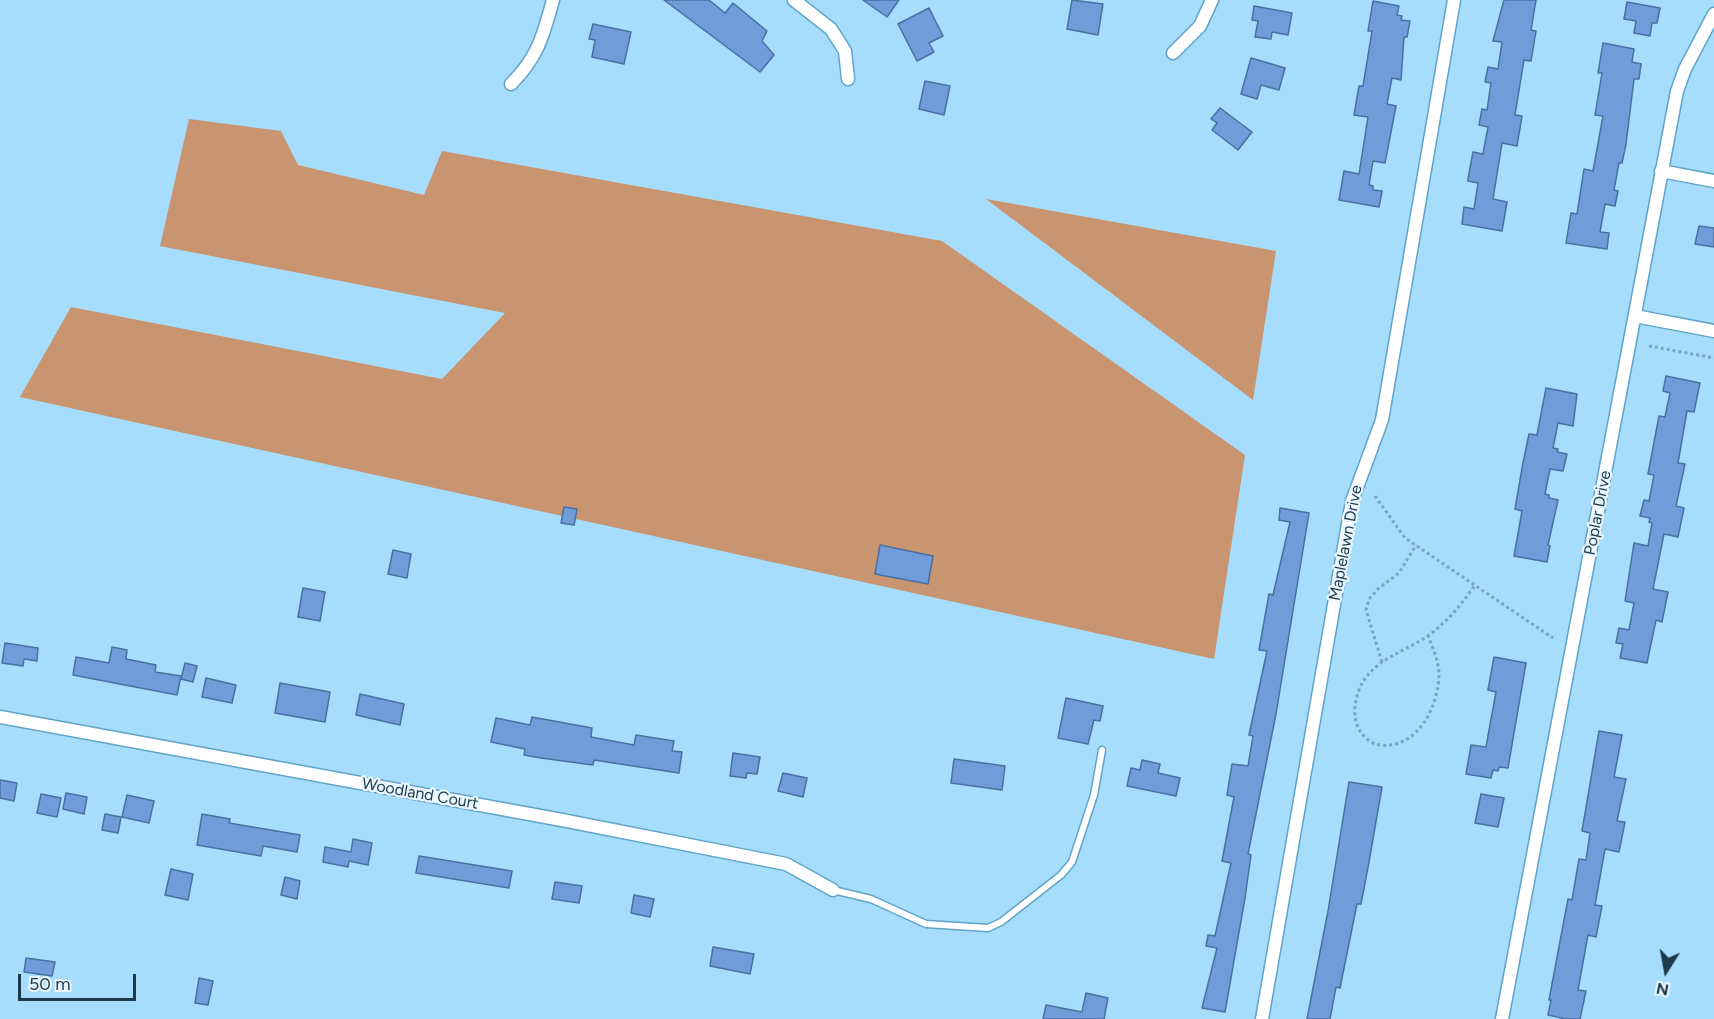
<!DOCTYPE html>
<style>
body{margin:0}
#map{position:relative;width:1714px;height:1019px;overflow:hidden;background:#a6dcfc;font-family:Figtree,sans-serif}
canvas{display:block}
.north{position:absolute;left:1636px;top:941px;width:60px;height:60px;-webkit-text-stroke:4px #e9f6ff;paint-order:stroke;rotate:191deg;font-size:16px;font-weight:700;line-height:24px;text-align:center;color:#1d3a4a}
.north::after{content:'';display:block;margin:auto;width:21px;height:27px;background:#1d3a4a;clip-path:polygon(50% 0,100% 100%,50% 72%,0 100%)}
.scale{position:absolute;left:18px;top:974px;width:118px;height:27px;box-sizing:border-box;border:3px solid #1d3a4a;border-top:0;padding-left:8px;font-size:18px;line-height:21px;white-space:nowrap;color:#1d3a4a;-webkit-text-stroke:4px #e9f6ff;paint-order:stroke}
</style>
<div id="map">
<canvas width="1714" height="1019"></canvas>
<div class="north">N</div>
<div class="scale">50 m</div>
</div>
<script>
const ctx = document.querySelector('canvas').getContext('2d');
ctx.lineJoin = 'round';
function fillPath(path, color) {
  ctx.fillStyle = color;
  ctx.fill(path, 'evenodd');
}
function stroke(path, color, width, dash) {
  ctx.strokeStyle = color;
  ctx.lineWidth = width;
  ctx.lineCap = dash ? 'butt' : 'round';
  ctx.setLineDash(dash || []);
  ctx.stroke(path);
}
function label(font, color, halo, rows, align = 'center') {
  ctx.font = font + ' Figtree,sans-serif';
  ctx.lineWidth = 4.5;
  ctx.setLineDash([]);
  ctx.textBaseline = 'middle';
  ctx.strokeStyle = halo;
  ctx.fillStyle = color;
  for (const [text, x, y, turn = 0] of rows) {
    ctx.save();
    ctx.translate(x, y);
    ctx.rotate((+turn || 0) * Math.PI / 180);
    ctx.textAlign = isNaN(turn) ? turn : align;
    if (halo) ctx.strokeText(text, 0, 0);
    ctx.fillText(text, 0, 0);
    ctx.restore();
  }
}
fillPath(new Path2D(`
 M189,119L281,131L298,165L424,195L442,151L942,241L1245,455L1214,659L20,397L71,307L442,379L505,313L160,246Z
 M986,199L1276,251L1253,400Z`), '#c99470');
const building = new Path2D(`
 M664,0H709L725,13L733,3L767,31L762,41L774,55L760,72Z
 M863,0H899L887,17Z
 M1072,0L1103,4L1098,35L1067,29Z
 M1504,0H1536L1531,30L1536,31L1531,61L1524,60L1515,115L1522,116L1517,146L1502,143L1493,199L1507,202L1502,231L1462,224L1464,207L1474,209L1478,183L1468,181V179L1473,152L1483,154L1488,127L1479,125L1482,109L1487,110L1491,83L1485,82L1488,67L1498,69L1502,42L1493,41Z
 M1373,1L1399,6L1397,15L1402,16L1401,20L1410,21L1407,37H1404L1401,80L1392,78L1387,104L1396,106L1385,163L1373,161L1369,185L1373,186V190L1382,191L1379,207L1339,200L1344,171L1359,174L1368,117L1354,115L1359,86H1363L1372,31H1368Z
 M1627,2L1660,8L1657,23H1652L1650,36L1634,33L1636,21L1624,19Z
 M1254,6L1292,13L1288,35L1272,32L1271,39L1255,37L1258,21L1252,20Z
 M929,8L943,36L929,43L934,52L917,61L898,24Z
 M593,24L631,32L624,64L592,57L595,40L589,39Z
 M1603,43L1634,49L1632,62L1641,64L1639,79H1634L1626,144L1622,163H1619L1614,190L1618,191L1615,206L1605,204L1600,232L1609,233L1607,249L1566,243L1571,213L1577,214L1584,169L1593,171L1603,116L1595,115L1602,73H1598Z
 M1251,58L1285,68L1279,90L1261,85L1257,99L1241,94Z
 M925,81L950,86L944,115L919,109Z
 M1220,108L1252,132L1238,150L1212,130L1217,123L1211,119Z
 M1699,226L1714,228V247L1695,244Z
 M1666,376L1700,383L1694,412L1687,411L1678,463L1685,464L1676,506L1684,508L1678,537L1664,534L1653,589L1668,592L1662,622L1656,620L1647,663L1620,658L1623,644L1616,643L1619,628L1629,630L1634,603L1625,601L1634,543L1648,546L1652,523L1649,522L1650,518L1640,516L1644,500L1649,501L1654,475L1648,474L1659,416L1665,417L1670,393L1663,391Z
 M1546,388L1577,394L1573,426L1558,423L1553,448L1558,449L1557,452L1567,454L1563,471L1550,469L1545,494L1549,495V498L1558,500L1548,545L1550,546L1547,562L1514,556L1522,511L1515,509L1523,463L1529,434L1537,435Z
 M564,507L577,509L574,525L561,523Z
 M1280,508L1309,513L1276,714L1248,854L1251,855L1245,898L1225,1012L1202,1008L1217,948L1206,946L1208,935L1215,936L1231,863L1222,861L1234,797L1227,795L1232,764L1248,766L1253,736L1249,735L1267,651L1259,650L1269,594L1273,595L1290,522L1279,520Z
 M880,545L933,556L928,584L875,574Z
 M393,550L411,554L407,578L388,574Z
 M303,588L325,592L320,621L298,617Z
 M5,643L38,648L37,661L24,659L23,666L2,663Z
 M112,647L127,650L126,659L156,665L155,672L181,676L177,695L73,675L76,657L109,663Z
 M1494,657L1526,663L1508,768L1499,767L1498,771L1493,770L1491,778L1466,774L1471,745L1486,747L1496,692L1488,690Z
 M185,663L197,666L193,682L181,679Z
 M206,678L236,685L232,703L202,697Z
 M280,683L330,692L325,722L275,713Z
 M360,694L404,704L400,725L356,715Z
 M1066,698L1103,706L1100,721L1094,720L1088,744L1058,738Z
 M532,717L592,728L591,737L634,745L636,735L674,741L672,751L682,752L679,773L594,760L593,765L541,758L524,755L525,749L491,742L496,718L530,725Z
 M1599,731L1622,735L1614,777L1626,779L1617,821L1625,822L1619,852L1605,849L1595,905L1602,906L1596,937L1588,935L1578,990L1586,991L1580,1019H1566L1548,1015L1551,1000H1549L1568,899L1572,900L1579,859L1586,860L1590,833L1582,831Z
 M733,753L760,757L757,774L747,773L746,778L730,776Z
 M954,759L1005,766L1002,790L951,783Z
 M1142,760L1160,764L1158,773L1180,778L1176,796L1127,786L1131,768L1140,770Z
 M783,773L807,778L803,797L778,791Z
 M0,780L17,783L14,801L0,798Z
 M1349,782L1382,787L1369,862L1361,904H1357L1340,988L1336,987L1330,1019H1307L1328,911Z
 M66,793L87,797L84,814L63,809Z
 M41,794L61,798L57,817L37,813Z
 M1481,794L1504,798L1498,827L1475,823Z
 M127,795L154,801L149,823L122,817Z
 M105,814L121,817L118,833L102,830Z
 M202,814L230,819L229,823L300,835L297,852L263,846L261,856L197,845Z
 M353,839L372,843L368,865L349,861L348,867L323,862L325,847L351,852Z
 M419,856L512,871L509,888L416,873Z
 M171,869L193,874L188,900L165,895Z
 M285,877L300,881L297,899L281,895Z
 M555,882L582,886L579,903L552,899Z
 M634,895L654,899L650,917L631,913Z
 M713,947L754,954L750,974L710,966Z
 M26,958L55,962L52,976L24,972Z
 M199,978L213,981L208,1005L195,1003Z
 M1086,993L1108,998L1104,1019H1043L1046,1005L1082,1012Z`);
fillPath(building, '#6e9dda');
stroke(building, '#4a70a2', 1.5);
const service = new Path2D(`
 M833,890L871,899L926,924L988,928L1001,922L1061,875L1072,862L1094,795L1102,750`);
const minor = new Path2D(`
 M794,0L831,29L845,51L848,79
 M1173,53L1200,26L1212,0
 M511,84C538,57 543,36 553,0
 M1661,171L1714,181
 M1635,316L1714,331
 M0,717L562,820L786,864L833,890
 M1262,1019L1352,501L1382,420L1454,0
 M1502,1019L1677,91L1685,69L1714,14`);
stroke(service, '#60a4ca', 9);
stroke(minor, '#60a4ca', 15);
stroke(new Path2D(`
 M1649,346L1714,358
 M1375,496L1405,538L1553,638
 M1428,635C1432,647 1439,661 1439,674C1439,699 1425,733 1401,742C1390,747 1375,747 1367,739C1357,730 1354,720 1355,707C1360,662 1397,657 1429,635C1448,621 1462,604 1475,585
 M1382,662L1366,610L1369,599L1378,589L1399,573L1416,545`), '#78a6c1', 3, [3, 3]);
stroke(service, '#fff', 6);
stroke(minor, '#fff', 12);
label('16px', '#1d3a4a', '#e9f6ff', [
 ["Poplar Drive",1598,513,-79],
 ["Maplelawn Drive",1346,543,-79],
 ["Woodland Court",420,794,10]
]);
</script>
